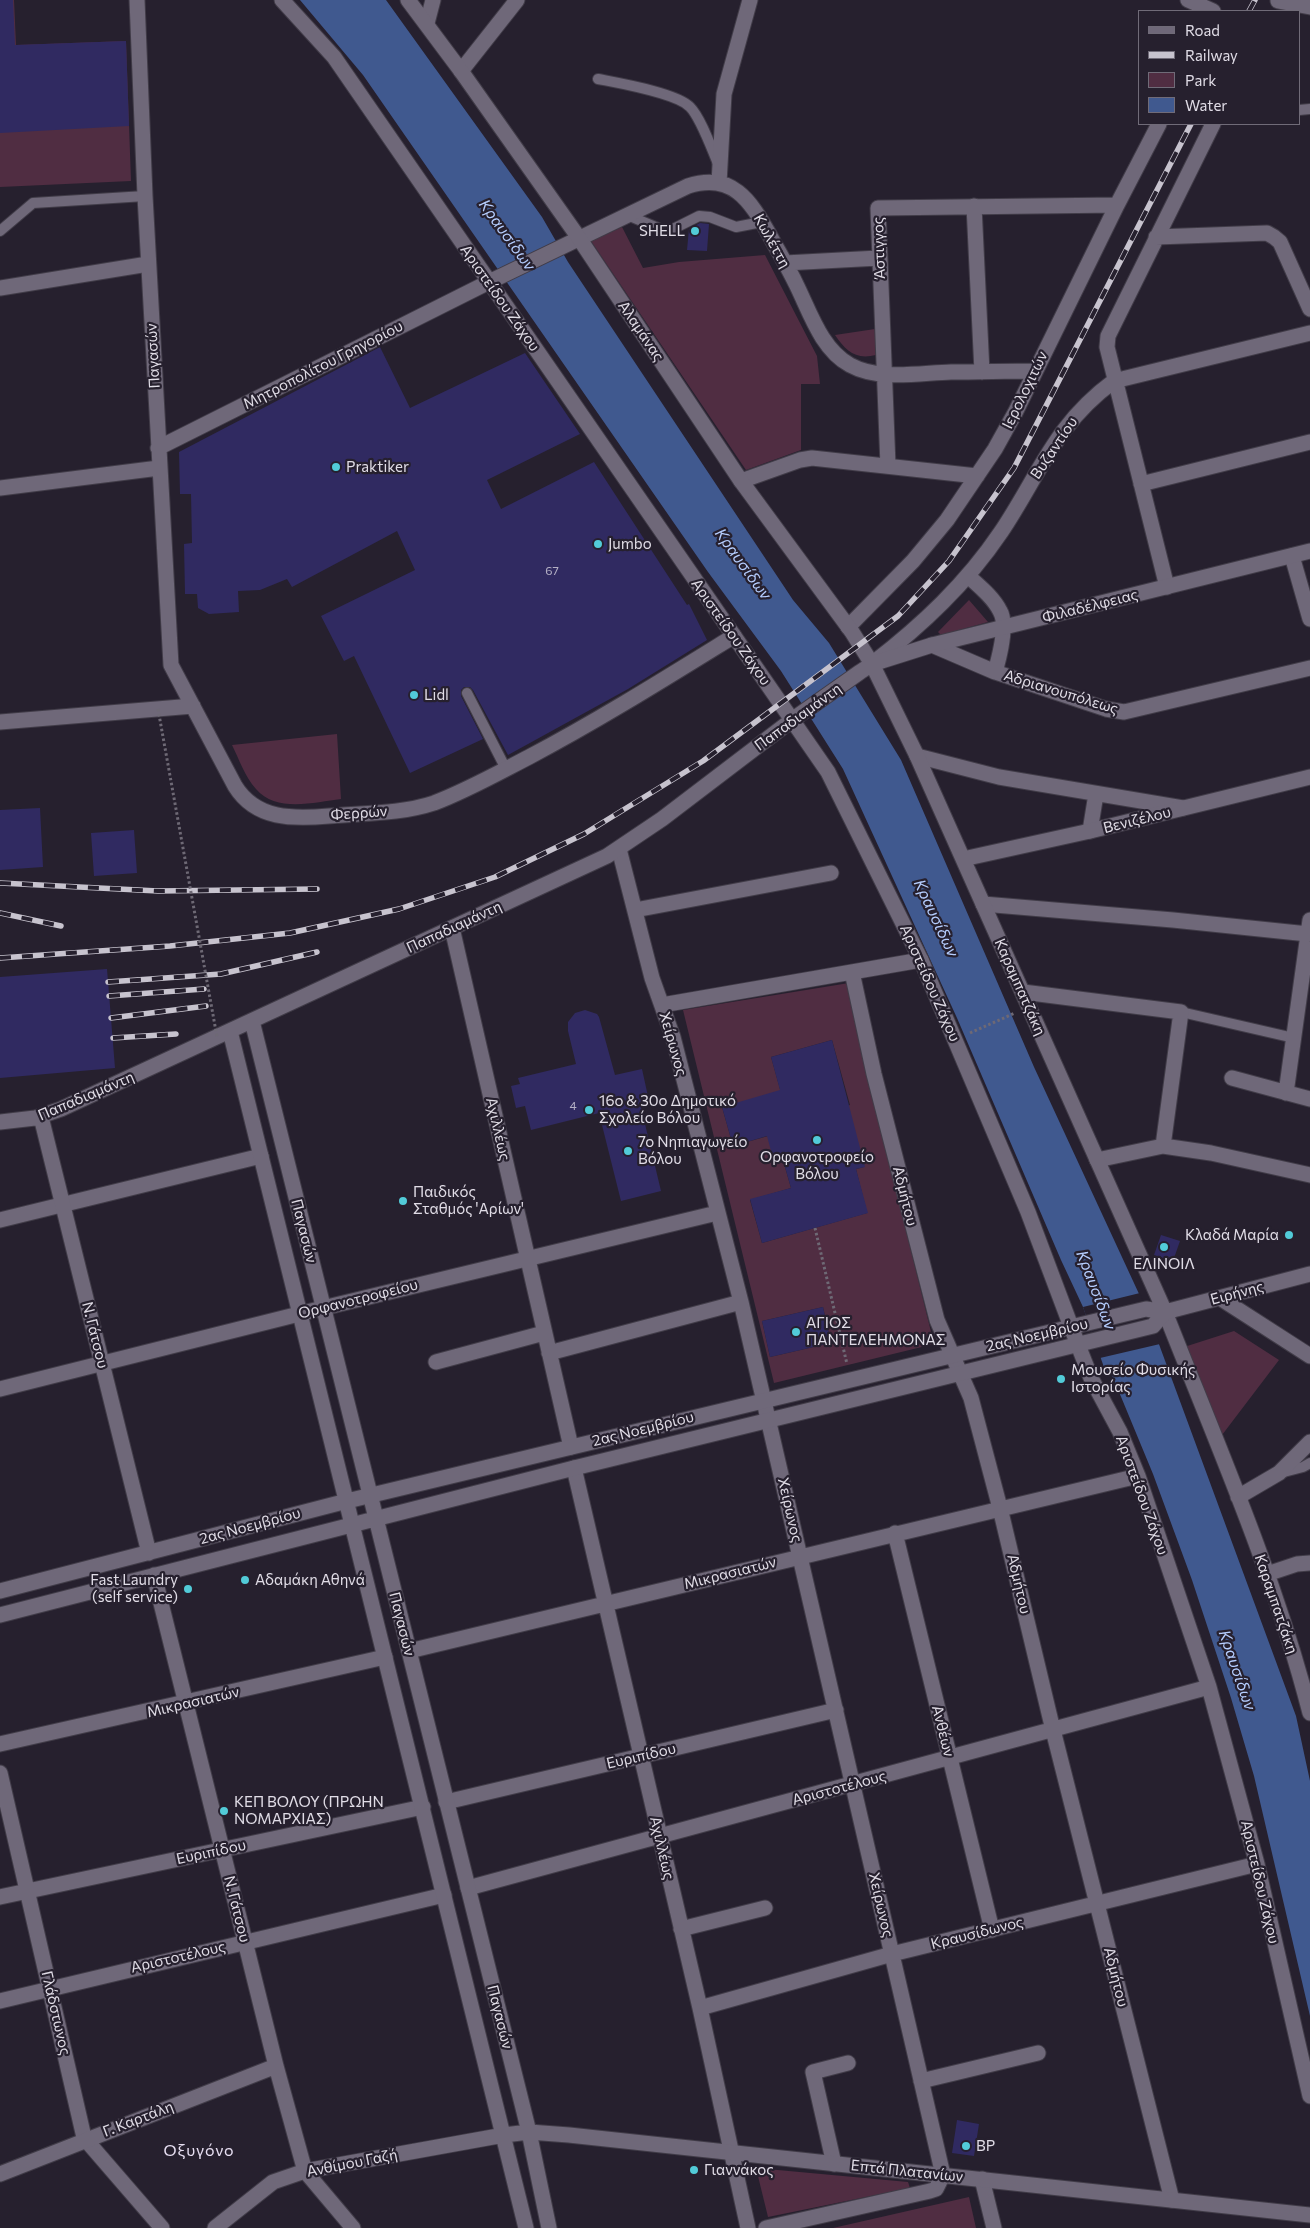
<!DOCTYPE html>
<meta charset="utf-8">
<style>
body{margin:0}
#map{position:relative;width:1310px;height:2228px;overflow:hidden;background:#26202e;font-family:Commissioner,sans-serif}
canvas{display:block}
.legend{position:absolute;left:1138px;top:10px;width:162px;height:115px;box-sizing:border-box;background:#26202e;border:1px solid #706b78;margin:0;padding:6px 9px;list-style:none;font-size:15px;color:#e0dce6}
.legend li{display:flex;align-items:center;gap:10px;height:25px}
.legend b{width:25px;border:1px solid #706b78}
</style>
<div id="map">
<canvas width="1310" height="2228"></canvas>
<ul class="legend">
<li><b style="height:6px;background:#6f6879"></b>Road</li>
<li><b style="height:6px;background:#c7c3ce"></b>Railway</li>
<li><b style="height:14px;background:#502d42"></b>Park</li>
<li><b style="height:14px;background:#40598f"></b>Water</li>
</ul>
</div>
<script>
const ctx = document.querySelector('canvas').getContext('2d');
ctx.lineJoin = 'round';
function fillPath(path, color) {
  ctx.fillStyle = color;
  ctx.fill(path, 'evenodd');
}
function stroke(path, color, width, dash) {
  ctx.strokeStyle = color;
  ctx.lineWidth = width;
  ctx.lineCap = dash ? 'butt' : 'round';
  ctx.setLineDash(dash || []);
  ctx.stroke(path);
}
function label(font, color, halo, rows, align = 'center') {
  ctx.font = font + ' Commissioner,sans-serif';
  ctx.lineWidth = 4.5;
  ctx.setLineDash([]);
  ctx.textBaseline = 'middle';
  ctx.strokeStyle = halo;
  ctx.fillStyle = color;
  for (const [text, x, y, turn = 0] of rows) {
    ctx.save();
    ctx.translate(x, y);
    ctx.rotate((+turn || 0) * Math.PI / 180);
    ctx.textAlign = isNaN(turn) ? turn : align;
    if (halo) ctx.strokeText(text, 0, 0);
    ctx.fillText(text, 0, 0);
    ctx.restore();
  }
}
fillPath(new Path2D(`
 M0,0H14L16,45L126,41L131,181L0,187Z
 M622,227L643,268L679,262L765,255L817,356L820,384H801V450L746,470L591,241Z
 M875,329L876,355C855,360 846,351 835,335Z
 M969,600L988,622L941,635L938,632Z
 M337,734L341,799C315,802 276,813 256,789C245,777 239,759 232,745Z
 M849,983L866,1068L934,1344L774,1383L683,1010ZM832,1040L850,1105L831,1111L864,1167L856,1169L867,1213L762,1243L750,1200L791,1188L783,1160L774,1162L775,1134L733,1146L722,1107L783,1100L771,1057ZM823,1307L831,1343L770,1357L762,1321Z
 M1234,1331L1279,1360L1219,1439L1181,1348Z
 M756,2168L908,2182L910,2188L768,2217Z
 M969,2197L976,2228H833Z`), '#502d42');
fillPath(new Path2D(`
 M300,0H386L542,217L568,262L793,600L829,643L901,760L1034,1067L1146,1309L1296,1716L1310,1781V2016L1254,1776L1231,1698L1192,1580L1153,1474L1112,1375L1107,1376L1083,1307L1061,1260L957,1018L843,769L781,671L708,572L363,75Z`), '#40598f');
fillPath(new Path2D(`
 M1140,1293L1160,1344L1100,1358L1083,1307Z`), '#26202e');
fillPath(new Path2D(`
 M0,0H13L15,45L126,41L129,126L0,133Z
 M700,223L709,224L707,251L687,250L689,229Z
 M380,347L410,408L525,353L580,434L487,480L501,509L594,462L687,605L689,604L707,640L628,689L508,755L473,690L470,687H464L461,690V696L483,739L410,773L354,656L344,661L321,616L415,570L397,531L292,587L287,579L260,590L238,591L239,612L209,614L198,608L197,594H185L184,544L192,543L191,494H180L179,452Z
 M40,808L43,867L0,870V810Z
 M134,830L137,873L94,876L91,833Z
 M107,969L115,1068L0,1078V977Z
 M585,1010L597,1014L599,1017L615,1075L642,1069L649,1101L640,1103L661,1191L621,1201L599,1113L531,1130L525,1106L516,1108L511,1086L520,1084L518,1078L576,1064L568,1031V1022L575,1013Z
 M832,1040L865,1167L856,1169L868,1213L762,1243L750,1199L791,1188L783,1160L774,1162L767,1136L733,1146L722,1107L780,1090L771,1057Z
 M1161,1235L1180,1241L1173,1261L1154,1255Z
 M823,1307L831,1343L770,1357L762,1321Z
 M957,2120L979,2124L974,2156L952,2153Z`), '#302a61');
const lane = new Path2D(`
 M598,79C618,83 677,93 690,107C701,118 712,150 719,166
 M1299,110L1310,109
 M627,215L663,230H671L699,216L710,217L736,227L762,222
 M0,231L33,203L145,196
 M467,693L506,769
 M1181,1012L1294,1038
 M1280,1473L1303,1467L1310,1463`);
const street = new Path2D(`
 M137,0L145,196L171,665L235,786C256,820 293,819 329,816C363,813 401,814 434,803C466,791 498,773 529,757C599,720 666,678 734,636
 M1188,0L1213,11
 M1278,1L1310,7
 M427,23L433,0
 M461,71L517,0
 M719,183L724,94L750,0
 M974,206L982,372
 M1156,237L1267,233L1274,237L1280,242L1310,309
 M785,263L879,258
 M0,288L148,264
 M158,448L489,282L688,186C732,172 750,200 769,234C778,251 788,267 796,284C810,312 821,349 850,365C879,381 919,373 951,372C979,372 1006,371 1034,371
 M888,466L878,208L1117,205
 M741,481L800,460L812,458L977,476
 M1141,484L1310,442
 M0,488L159,468
 M1292,556L1310,619
 M968,576C979,586 993,597 1000,611C1008,624 999,658 995,672
 M1167,587L1107,347L1108,336L1213,124
 M848,627L913,561L947,520L995,449L1015,413L1117,205L1159,124
 M932,645L995,672L1106,709L1124,712L1310,668
 M873,663C922,625 966,584 1001,532C1040,474 1054,425 1114,381L1310,333
 M0,722L193,706
 M917,756L999,777L1183,808
 M1090,831L1096,794
 M619,849L652,978L673,1037L741,1302L943,2175L936,2189L930,2191L766,2228
 M983,904L1173,920L1308,934
 M635,910L831,873
 M452,928L571,1447
 M852,972L874,1074L937,1320L971,1398L1000,1508L1053,1730L1172,2200
 M1023,992L1181,1012L1163,1146
 M662,1005L921,960
 M1232,1078L1310,1099
 M1286,1093L1310,920
 M1097,1160L1163,1146L1211,1153L1310,1175
 M0,1220L261,1156
 M1220,1298L1310,1356
 M1165,1312C1217,1444 1275,1576 1310,1713
 M1078,1345L1091,1378L1120,1432L1138,1476L1209,1687L1257,1864L1310,2096
 M549,1353L741,1302
 M436,1362L544,1333
 M0,1389L323,1308L717,1213
 M574,1468L700,2008L748,2228
 M1238,1497L1279,1473L1310,1442
 M895,1533L992,1930
 M1267,1574L1297,1564L1310,1563
 M409,1651L1138,1476
 M0,1744L385,1657
 M0,1773L83,2133L86,2140L162,2228
 M446,1802L836,1710
 M468,1888L1209,1687
 M0,1897L423,1807
 M681,1929L765,1908
 M0,2001L444,1895
 M700,2008L892,1954L1257,1864
 M921,2081L1038,2053
 M834,2164L813,2072L848,2063
 M982,2179L994,2228`);
const secondary = new Path2D(`
 M282,0L334,57L828,772L921,960L1028,1212L1078,1345
 M408,0L461,71L579,238L741,481L852,632L872,664L917,756L1165,1312
 M963,859L1090,831L1310,777
 M252,1021L529,2132L549,2228
 M230,1031L526,2228
 M41,1117L149,1553
 M0,1122L35,1118L61,1109L607,856L662,819L792,720L860,672L872,664L932,645L1310,551
 M154,1575L276,2066L303,2164L305,2171L353,2228
 M0,1591L347,1501L1146,1309L1165,1312L1310,1274
 M0,1615L574,1468L1153,1326L1165,1312
 M0,2174L276,2066
 M215,2228L273,2182L305,2171L504,2135L529,2132L569,2135L1310,2215`);
stroke(lane, '#413c48', 12);
stroke(street, '#413c48', 17);
stroke(secondary, '#413c48', 17);
stroke(new Path2D(`
 M970,1033L1015,1013
 M815,1228L847,1364`), '#6e6975', 3, [2.5, 2.5]);
stroke(lane, '#6f6879', 10);
stroke(street, '#6f6879', 15);
stroke(secondary, '#6f6879', 15);
const rail = new Path2D(`
 M1249,11L1255,0
 M0,883L158,891L317,889
 M0,913L61,926
 M0,958L170,946L290,933L399,909L495,877L584,834L703,761L898,616L949,561L1014,468L1191,124
 M108,982L221,974L317,952
 M109,996L204,989
 M111,1018L206,1006
 M113,1038L176,1034`);
stroke(rail, '#c7c3ce', 5.5);
stroke(rail, '#26202e', 4, [11]);
stroke(new Path2D(`
 M158,709L217,1037`), '#6e6975', 3, [2.5, 2.5]);
for (const [x, y, r, color] of [
 [695,231,5,"#52cbd8"],
 [336,467,5,"#52cbd8"],
 [598,544,5,"#52cbd8"],
 [414,695,5,"#52cbd8"],
 [589,1110,5,"#52cbd8"],
 [817,1140,5,"#52cbd8"],
 [628,1151,5,"#52cbd8"],
 [403,1201,5,"#52cbd8"],
 [1289,1235,5,"#52cbd8"],
 [1164,1247,5,"#52cbd8"],
 [796,1332,5,"#52cbd8"],
 [1061,1379,5,"#52cbd8"],
 [245,1580,5,"#52cbd8"],
 [188,1589,5,"#52cbd8"],
 [224,1811,5,"#52cbd8"],
 [966,2146,5,"#52cbd8"],
 [694,2170,5,"#52cbd8"]
]) {
  const dot = new Path2D();
  dot.arc(x, y, r, 0, 2 * Math.PI);
  ctx.fillStyle = color;
  ctx.fill(dot);
  stroke(dot, '#26202e', 2);
}
label('12px', '#b4b0c5', null, [
 ["67",552,571],
 ["4",573,1106]
]);
label('15px', '#e0dce6', '#26202e', [
 ["SHELL",685,231,"right"],
 ["Praktiker",346,467],
 ["Jumbo",608,544],
 ["Lidl",424,695],
 ["16ο & 30ο Δημοτικό",599,1101],
 ["Σχολείο Βόλου",599,1118],
 ["7ο Νηπιαγωγείο",638,1142],
 ["Βόλου",638,1159],
 ["Ορφανοτροφείο",817,1157,"center"],
 ["Βόλου",817,1174,"center"],
 ["Παιδικός",413,1192],
 ["Σταθμός 'Αρίων'",413,1209],
 ["Κλαδά Μαρία",1279,1235,"right"],
 ["ΕΛΙΝΟΙΛ",1164,1264,"center"],
 ["ΑΓΙΟΣ",806,1323],
 ["ΠΑΝΤΕΛΕΗΜΟΝΑΣ",806,1340],
 ["Μουσείο Φυσικής",1071,1370],
 ["Ιστορίας",1071,1387],
 ["Fast Laundry",178,1580,"right"],
 ["(self service)",178,1597,"right"],
 ["Αδαμάκη Αθηνά",255,1580],
 ["ΚΕΠ ΒΟΛΟΥ (ΠΡΩΗΝ",234,1802],
 ["ΝΟΜΑΡΧΙΑΣ)",234,1819],
 ["BP",976,2146],
 ["Γιαννάκος",704,2170]
], 'left');
label('15px', '#e0dce6', '#26202e', [
 ["Κωλέττη",772,241,61],
 ["Άστιγγος",879,248,-92],
 ["Αριστείδου Ζάχου",500,298,55],
 ["Αλαμάνας",641,331,56],
 ["Παγασών",153,356,-93],
 ["Μητροπολίτου Γρηγορίου",323,365,-27],
 ["Ιερολοχιτών",1025,390,-64],
 ["Βυζαντίου",1054,448,-56],
 ["Φιλαδέλφειας",1090,606,-14],
 ["Αριστείδου Ζάχου",731,632,55],
 ["Αδριανουπόλεως",1061,692,17],
 ["Παπαδιαμάντη",798,717,-36],
 ["Φερρών",359,813,-4],
 ["Βενιζέλου",1137,820,-14],
 ["Παπαδιαμάντη",454,927,-25],
 ["Αριστείδου Ζάχου",930,983,66],
 ["Καραμπατζάκη",1020,987,66],
 ["Χείρωνος",673,1044,74],
 ["Παπαδιαμάντη",86,1096,-23],
 ["Αχιλλέως",498,1129,77],
 ["Αδμήτου",905,1196,76],
 ["Παγασών",304,1231,76],
 ["Ειρήνης",1237,1293,-15],
 ["Ορφανοτροφείου",358,1299,-14],
 ["Ν. Γάτσου",95,1335,76],
 ["2ας Νοεμβρίου",1037,1335,-13],
 ["2ας Νοεμβρίου",643,1429,-14],
 ["Αριστείδου Ζάχου",1142,1495,70],
 ["Χείρωνος",790,1510,77],
 ["2ας Νοεμβρίου",250,1526,-15],
 ["Μικρασιατών",730,1573,-14],
 ["Αδμήτου",1019,1584,77],
 ["Καραμπατζάκη",1276,1604,71],
 ["Παγασών",402,1624,76],
 ["Μικρασιατών",193,1702,-13],
 ["Ανθέων",943,1731,76],
 ["Ευριπίδου",641,1756,-13],
 ["Αριστοτέλους",839,1788,-15],
 ["Αχιλλέως",662,1848,77],
 ["Ευριπίδου",211,1852,-12],
 ["Αριστείδου Ζάχου",1260,1882,77],
 ["Χείρωνος",881,1905,77],
 ["Ν. Γάτσου",237,1909,76],
 ["Κραυσίδωνος",977,1933,-14],
 ["Αριστοτέλους",178,1957,-13],
 ["Αδμήτου",1116,1977,76],
 ["Γλάδστωνος",56,2013,77],
 ["Παγασών",500,2017,76],
 ["Γ. Καρτάλη",138,2119,-21],
 ["Ανθίμου Γαζή",352,2163,-11],
 ["Επτά Πλατανίων",907,2171,6]
]);
label('italic 16px', '#b5cdfe', '#26202e', [
 ["Κραυσίδων",507,235,54],
 ["Κραυσίδων",743,564,54],
 ["Κραυσίδων",936,918,65],
 ["Κραυσίδων",1096,1290,69],
 ["Κραυσίδων",1237,1670,71]
]);
ctx.letterSpacing = '1px';
label('16px', '#e7dff2', '#26202e', [
 ["Οξυγόνο",199,2151]
]);
ctx.letterSpacing = '0px';
</script>
